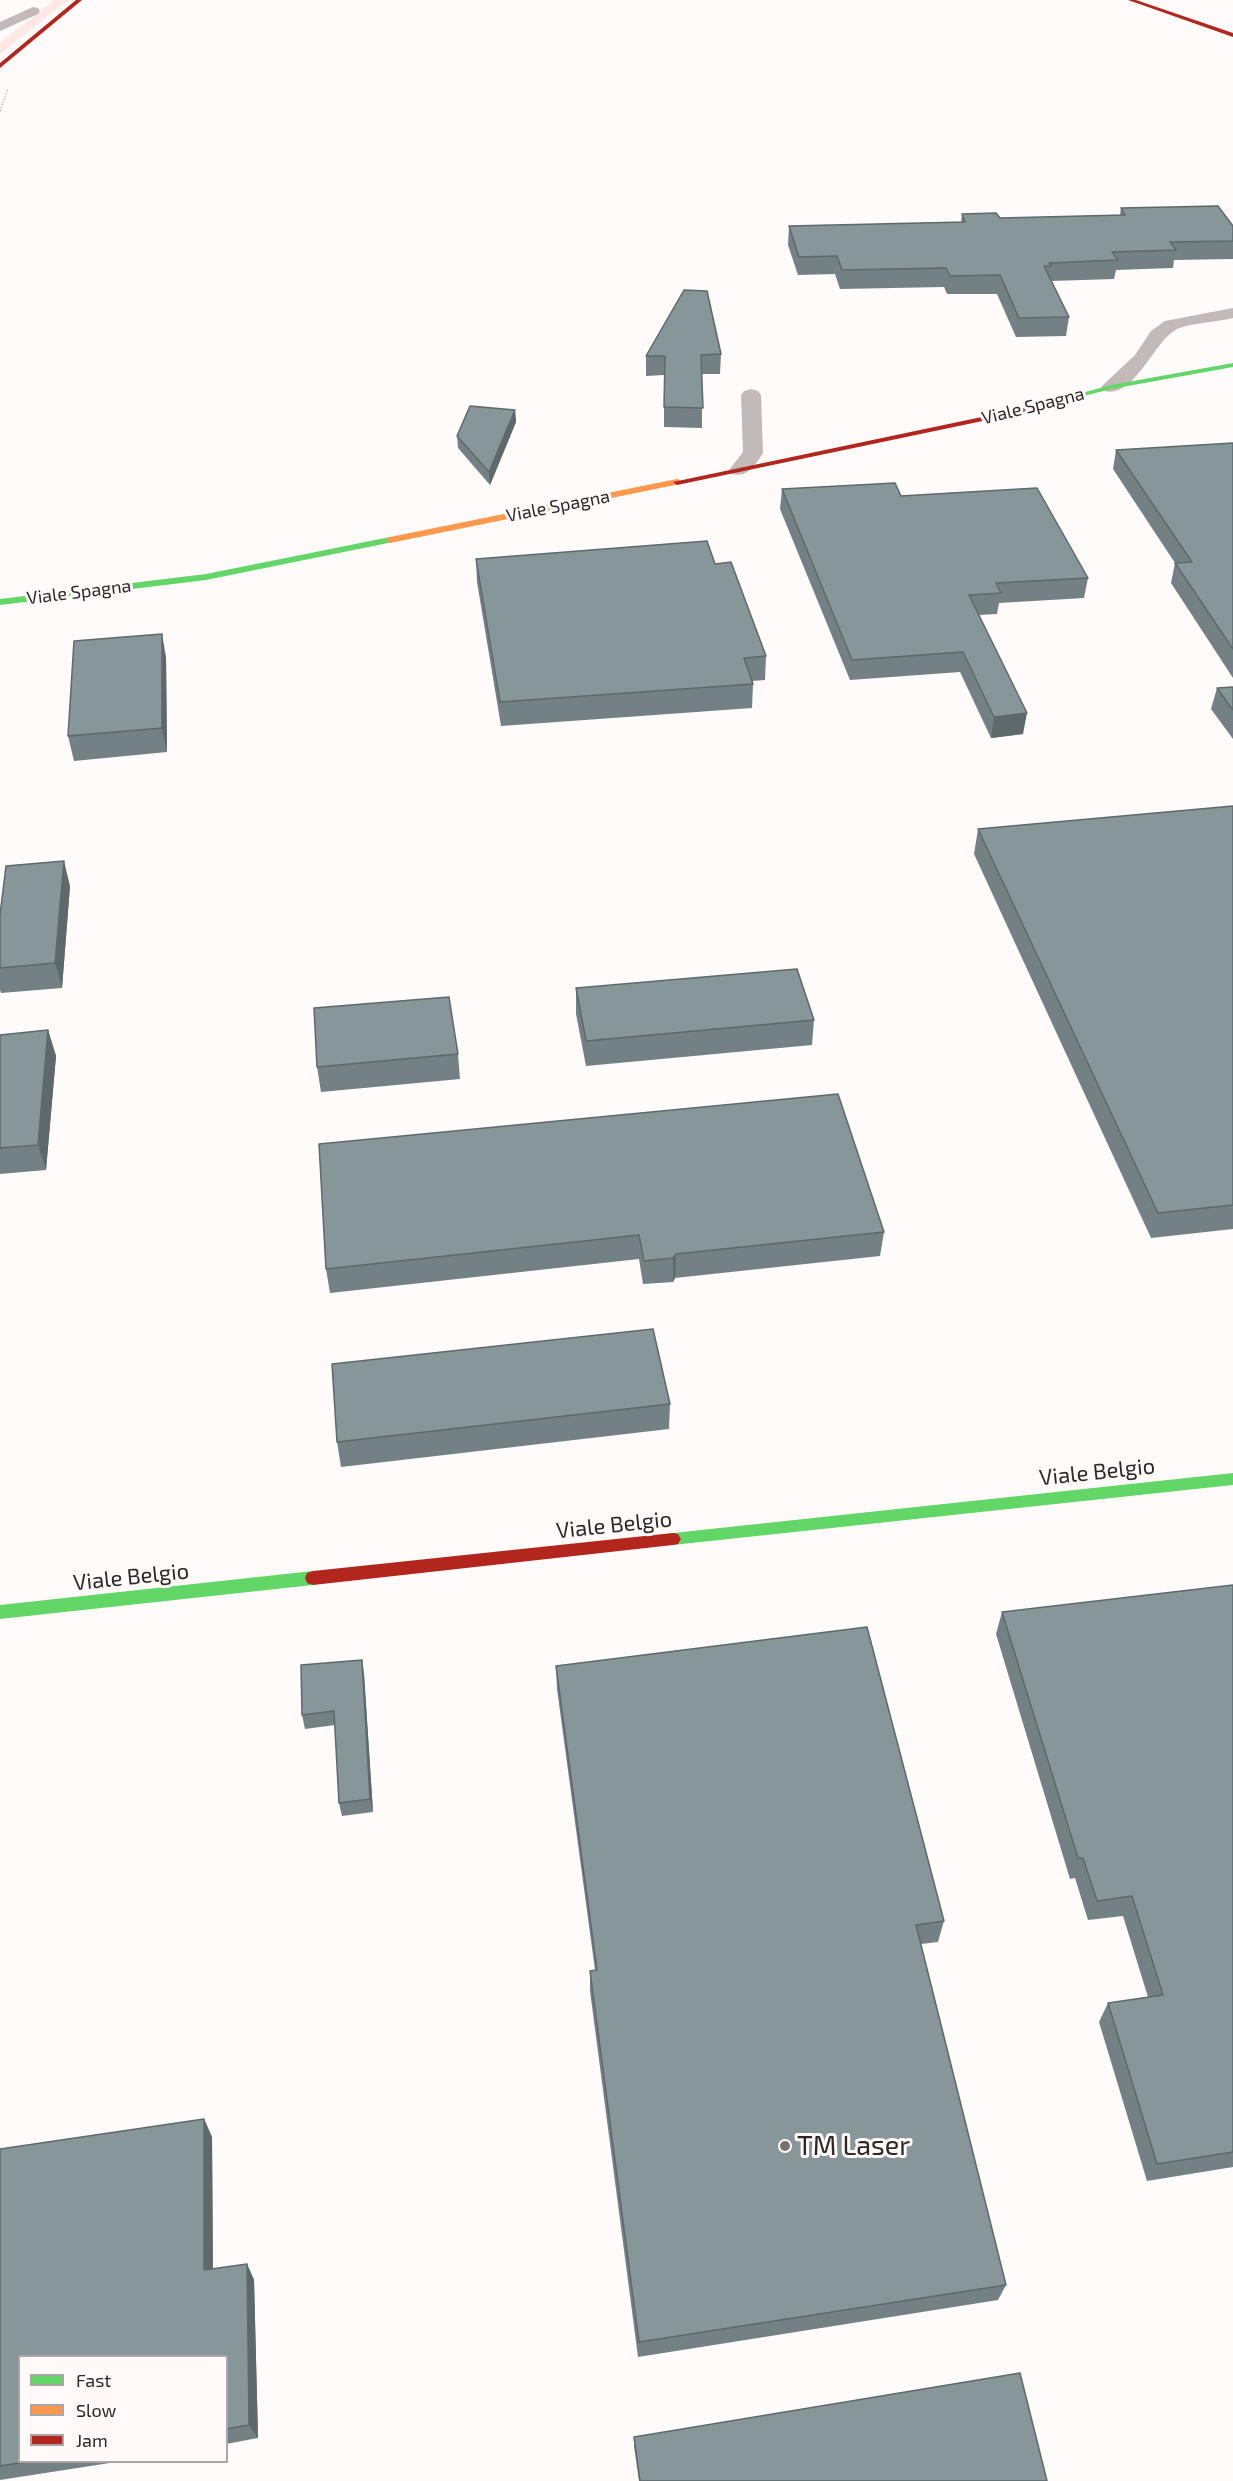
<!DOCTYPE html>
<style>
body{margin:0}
#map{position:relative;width:1233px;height:2481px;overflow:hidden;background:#fefbfa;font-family:"Exo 2",sans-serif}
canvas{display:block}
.legend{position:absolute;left:18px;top:2355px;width:210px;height:108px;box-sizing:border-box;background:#fffaf9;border:2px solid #aba6a5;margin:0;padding:8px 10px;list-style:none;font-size:18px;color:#2d2828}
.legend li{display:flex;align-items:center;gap:12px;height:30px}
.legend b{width:30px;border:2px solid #aba6a5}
</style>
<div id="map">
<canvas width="1233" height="2481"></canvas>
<ul class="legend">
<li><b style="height:8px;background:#63d668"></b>Fast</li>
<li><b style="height:8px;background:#ff974d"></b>Slow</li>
<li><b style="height:8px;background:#b3261e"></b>Jam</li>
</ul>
</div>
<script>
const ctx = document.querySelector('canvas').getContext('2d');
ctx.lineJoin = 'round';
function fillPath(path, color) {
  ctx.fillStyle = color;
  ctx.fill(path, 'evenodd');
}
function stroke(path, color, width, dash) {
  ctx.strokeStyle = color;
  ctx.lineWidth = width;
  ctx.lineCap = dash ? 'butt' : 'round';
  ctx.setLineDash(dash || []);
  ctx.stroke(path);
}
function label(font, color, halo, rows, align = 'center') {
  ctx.font = font + ' "Exo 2",sans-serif';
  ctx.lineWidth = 6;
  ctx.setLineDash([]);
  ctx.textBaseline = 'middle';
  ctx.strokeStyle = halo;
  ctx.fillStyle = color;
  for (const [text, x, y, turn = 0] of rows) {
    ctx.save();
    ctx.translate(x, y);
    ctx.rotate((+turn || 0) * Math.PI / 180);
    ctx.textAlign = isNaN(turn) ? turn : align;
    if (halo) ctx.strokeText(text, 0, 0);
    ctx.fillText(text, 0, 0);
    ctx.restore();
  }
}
fillPath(new Path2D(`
 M54,0H68L0,54V43Z`), '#fde8e6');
stroke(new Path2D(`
 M0,111L8,89`), '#c1bab9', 1.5, [1.5, 1.5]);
fillPath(new Path2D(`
 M33,7L38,8L40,11L38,14L0,31V22Z
 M1233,308V318C1217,322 1191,323 1177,329C1154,340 1135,399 1104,391L1101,387L1135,355L1151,331L1165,321Z
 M751,389L758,391L761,395L763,453C755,465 748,478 732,474L729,470L743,452L741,395L744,391Z`), '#c2b9b8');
fillPath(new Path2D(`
 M1233,363V367L1111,389L1053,404L1049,402L1111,385Z
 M390,537L394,540L393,542L206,580L0,605V599L206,574Z
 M1233,1473V1485L673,1545L668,1544L665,1539L668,1534L673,1533Z
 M313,1571L319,1573L321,1578L319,1583L313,1585L0,1619V1605Z`), '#63d668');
fillPath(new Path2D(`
 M677,479L680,480V484L390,543L386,540L390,537Z`), '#ff974d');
fillPath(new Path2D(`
 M76,0H82L0,68V63Z
 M1128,0H1136L1233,33V37Z
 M1053,400L1057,402L1056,404L1016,414L677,485L673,482L1015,410Z
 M673,1533L678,1534L681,1539L678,1544L673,1545L313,1585L307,1583L305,1578L307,1573L313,1571Z`), '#b3261e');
fillPath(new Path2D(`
 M1121,208L1233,226V259L1174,260L1173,268L1116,270L1114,279L1051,281L1069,317L1066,336L1016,337L997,294H947L944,287L840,289L835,274L798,275L788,245L789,226L961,222L962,214L1000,218L1120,215Z
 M721,354L720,374H702V428L664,427V375L646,376V356Z
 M515,410L516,422L490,485L458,448L457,436Z
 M1233,443V678L1171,583L1175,563L1113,469L1116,450Z
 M782,489L901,496L1088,578L1084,598L999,603L997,614L979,615L1023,734L991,738L960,672L850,680L780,509Z
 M476,559L715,564L766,656L765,680L752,681L753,684L752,708L501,726L477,582Z
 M166,657L167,752L74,761L68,736Z
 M1233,687V739L1211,709L1217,688Z
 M1233,806V1229L1151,1238L974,854L978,829Z
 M70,886L62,988L1,993L0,990V915Z
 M576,988L814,1020L812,1045L586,1066L576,1014Z
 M48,1030L56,1056L46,1170L0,1174V1035Z
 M458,1054L460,1079L321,1092L317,1067Z
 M319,1144L884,1232L880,1256L675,1278L673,1282L643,1284L639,1259L330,1293L326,1269Z
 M670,1404L669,1429L341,1467L337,1442Z
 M1233,1585V2167L1147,2181L1099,2022L1108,2003L1148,1997L1123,1916L1088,1920L1075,1878L1070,1879L996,1634L1002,1612Z
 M556,1666L944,1921L938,1942L921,1944L1006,2285L998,2300L638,2357L590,1991V1971L595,1970L557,1689Z
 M364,1674L373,1812L342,1816L339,1803L335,1725L305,1729L302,1715Z
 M204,2119L212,2137L213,2269L247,2264L254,2280L258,2438L226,2444V2356L20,2462H116L0,2480V2149Z
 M634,2437L1047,2481H639L634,2446Z`), '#738184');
fillPath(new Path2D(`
 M515,410L516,422L490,485L489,472Z
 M162,634L166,657L167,752L162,728Z
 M1027,713L1023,734L991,738L994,717Z
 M64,861L70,886L62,988L55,963Z
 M48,1030L56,1056L46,1170L38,1145Z
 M676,1254L675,1278L673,1282V1258Z
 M362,1660L364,1674L373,1812L370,1799Z
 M204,2119L212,2137L213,2286L204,2270Z
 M247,2264L254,2280L258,2438L249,2425Z`), '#5e696b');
const building = new Path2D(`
 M1218,206L1233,226V241L1170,242L1176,250L1112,252L1118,260L1049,263L1051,266H1044L1069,317L1019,318L1000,275L950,276L946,268L842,270L837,256L799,257L789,226L965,222L962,214L996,213L1000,218L1125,215L1121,208Z
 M684,290L707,291L721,354L701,355L703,408L664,407L665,356H646Z
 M470,406L515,410L489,472L457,436Z
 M1233,443V649L1175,563L1192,562L1116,450Z
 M895,483L901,496L1037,488L1088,578L996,583L1001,593L969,595L1027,713L994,717L963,652L852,660L782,489Z
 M707,541L715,564L731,562L766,656L744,658L753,684L500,702L476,559Z
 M162,634V728L68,736L74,641Z
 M1233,687V710L1217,688Z
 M1233,806V1205L1158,1213L978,829Z
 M64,861L55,963L0,968V915L6,866Z
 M797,969L814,1020L586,1041L576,988Z
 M449,997L458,1054L317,1067L314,1008Z
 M48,1030L38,1145L0,1148V1035Z
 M838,1094L884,1232L676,1254L673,1258L644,1261L639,1235L326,1269L319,1144Z
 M653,1329L670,1404L337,1442L332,1364Z
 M1233,1585V2152L1157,2164L1108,2003L1163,1995L1132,1896L1097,1901L1083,1858H1078L1002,1612Z
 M867,1627L944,1921L916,1925L1006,2285L639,2342L590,1971L597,1970L556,1666Z
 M362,1660L370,1799L339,1803L334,1711L302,1715L301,1665Z
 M204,2119V2270L247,2264L249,2425L226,2429V2356H20V2462H25L0,2466V2149Z
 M1020,2373L1047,2481H640L634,2437Z`);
fillPath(building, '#869699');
stroke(building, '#5e696b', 1.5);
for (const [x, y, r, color] of [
 [785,2146,6,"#767272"]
]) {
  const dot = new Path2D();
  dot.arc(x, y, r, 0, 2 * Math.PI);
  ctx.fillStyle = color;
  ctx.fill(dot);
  stroke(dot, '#fffaf9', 2);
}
label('18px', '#2d2828', '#fffaf9', [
 ["Viale Spagna",1033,406,-14],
 ["Viale Spagna",558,506,-11],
 ["Viale Spagna",79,592,-7]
]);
label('22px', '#2d2828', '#fffaf9', [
 ["Viale Belgio",1097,1472,-6],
 ["Viale Belgio",614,1525,-6],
 ["Viale Belgio",131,1577,-6]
]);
label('27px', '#2d2828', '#fffaf9', [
 ["TM Laser",797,2146]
], 'left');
</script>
